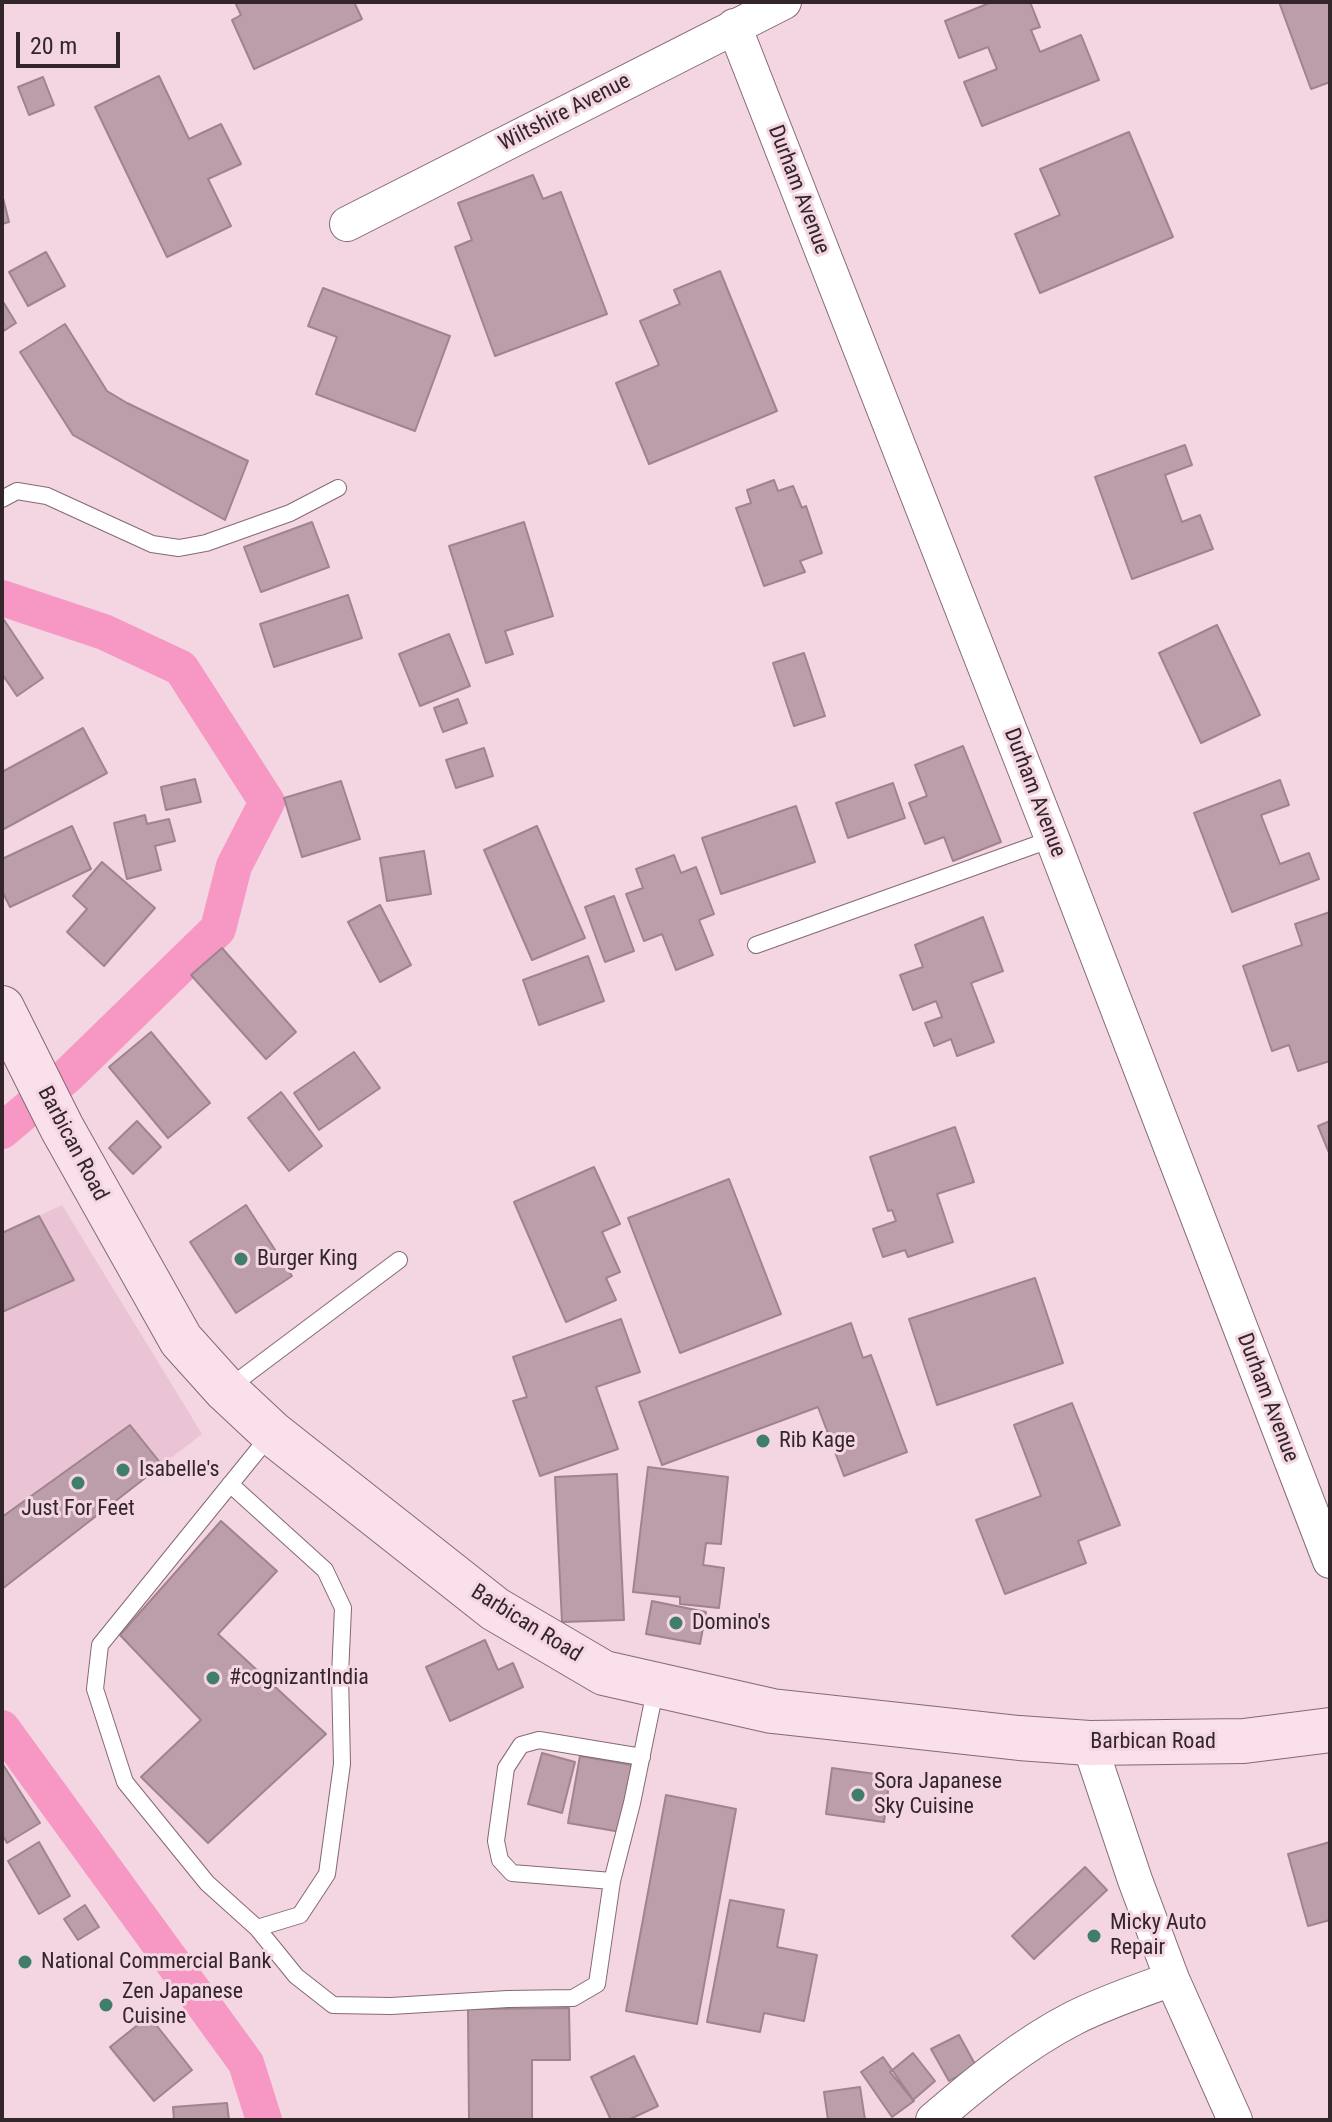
<!DOCTYPE html>
<style>
body{margin:0}
#map{position:relative;width:1332px;height:2122px;overflow:hidden;background:#f4d5e2;font-family:"Roboto Condensed",sans-serif}
canvas{display:block}
.frame{position:absolute;inset:0;border:4px solid #32262b;pointer-events:none}
.scale{position:absolute;left:16px;top:32px;width:104px;height:36px;box-sizing:border-box;border:4px solid #32262b;border-top:0;padding-left:10px;font-size:24px;line-height:28px;white-space:nowrap;color:#32262b;-webkit-text-stroke:6px #f4d5e2;paint-order:stroke}
</style>
<div id="map">
<canvas width="1332" height="2122"></canvas>
<div class="frame"></div>
<div class="scale">20 m</div>
</div>
<script>
const ctx = document.querySelector('canvas').getContext('2d');
ctx.lineJoin = 'round';
function fillPath(path, color) {
  ctx.fillStyle = color;
  ctx.fill(path, 'evenodd');
}
function stroke(path, color, width, dash) {
  ctx.strokeStyle = color;
  ctx.lineWidth = width;
  ctx.lineCap = dash ? 'butt' : 'round';
  ctx.setLineDash(dash || []);
  ctx.stroke(path);
}
function label(font, color, halo, rows, align = 'center') {
  ctx.font = font + ' "Roboto Condensed",sans-serif';
  ctx.lineWidth = 6;
  ctx.setLineDash([]);
  ctx.textBaseline = 'middle';
  ctx.strokeStyle = halo;
  ctx.fillStyle = color;
  for (const [text, x, y, turn = 0] of rows) {
    ctx.save();
    ctx.translate(x, y);
    ctx.rotate((+turn || 0) * Math.PI / 180);
    ctx.textAlign = isNaN(turn) ? turn : align;
    if (halo) ctx.strokeText(text, 0, 0);
    ctx.fillText(text, 0, 0);
    ctx.restore();
  }
}
fillPath(new Path2D(`
 M62,1205L202,1434L2,1589V1233Z`), '#eac4d4');
stroke(new Path2D(`
 M2,598L104,632L181,668L267,802L234,866L218,929L68,1075L2,1131
 M2,1728L246,2063L264,2120`), '#f797c3', 36);
const building = new Path2D(`
 M235,2H354L362,19L254,69L232,20L241,15Z
 M992,2H1030L1040,27L1031,30L1040,52L1081,35L1099,80L982,126L964,82L997,69L988,47L959,58L945,21Z
 M1279,2H1330V82L1311,89Z
 M159,76L189,139L221,124L241,164L208,179L231,226L167,257L95,107Z
 M43,77L54,105L29,115L18,87Z
 M1129,132L1173,237L1040,293L1015,234L1060,215L1040,169Z
 M533,175L543,199L561,192L607,314L495,356L455,247L472,240L458,203Z
 M2,194L9,222L2,224Z
 M46,252L65,286L28,306L9,272Z
 M720,271L777,411L649,464L616,383L659,365L640,321L680,304L674,290Z
 M323,288L450,336L415,431L316,394L337,337L308,326Z
 M2,300L16,323L2,332Z
 M65,324L107,391L127,403L248,461L225,520L73,435L20,352Z
 M1185,445L1192,465L1165,475L1182,522L1200,515L1213,549L1132,579L1095,477Z
 M774,480L778,491L793,486L802,508L806,506L822,553L800,561L805,572L764,586L736,508L751,503L747,490Z
 M312,522L329,567L261,592L244,547Z
 M524,522L553,616L505,631L513,654L486,663L449,546Z
 M348,595L362,638L274,667L260,624Z
 M2,617L43,678L17,696L2,674Z
 M1217,625L1260,715L1201,743L1159,653Z
 M449,634L470,686L420,706L399,654Z
 M804,653L825,716L794,726L773,663Z
 M458,699L467,723L443,732L434,708Z
 M83,728L107,773L2,830V772Z
 M963,746L1001,842L953,861L944,837L925,844L909,803L927,796L915,765Z
 M484,748L493,776L456,788L446,760Z
 M195,779L201,802L166,810L161,787Z
 M1280,780L1289,805L1261,815L1280,864L1309,853L1319,879L1232,912L1194,813Z
 M341,781L360,839L302,857L284,798Z
 M893,783L905,818L848,838L836,803Z
 M796,806L815,862L721,894L702,838Z
 M145,815L147,824L169,819L175,841L155,846L161,870L127,879L114,823Z
 M72,826L91,869L10,907L2,891V859Z
 M537,826L585,938L532,960L484,850Z
 M424,851L431,894L387,901L380,858Z
 M674,855L681,873L696,867L714,914L699,920L713,955L676,970L662,934L644,941L626,894L643,888L636,869Z
 M102,862L155,908L104,966L67,932L87,909L73,896Z
 M614,896L634,951L605,962L585,907Z
 M380,905L411,965L380,982L348,922Z
 M1330,912V1061L1298,1071L1289,1045L1272,1051L1243,966L1302,945L1295,924Z
 M983,917L1003,971L971,983L994,1042L957,1056L951,1039L934,1046L925,1023L942,1017L936,1001L913,1010L900,975L923,967L915,945Z
 M222,948L296,1032L266,1059L191,975Z
 M588,956L604,1001L539,1025L523,980Z
 M151,1032L210,1103L168,1138L109,1067Z
 M354,1052L380,1088L319,1130L294,1093Z
 M281,1092L322,1146L289,1171L248,1118Z
 M137,1121L161,1147L133,1174L109,1148Z
 M1330,1121V1155L1318,1126Z
 M955,1127L974,1182L937,1194L953,1242L908,1257L905,1250L883,1257L873,1229L896,1221L892,1210L888,1211L870,1157Z
 M594,1167L620,1224L602,1232L620,1272L606,1278L616,1300L566,1322L514,1202Z
 M729,1179L781,1314L680,1353L628,1218Z
 M246,1205L292,1276L236,1313L190,1242Z
 M39,1216L74,1280L2,1312V1233Z
 M1035,1278L1063,1363L937,1405L909,1319Z
 M621,1319L640,1372L596,1387L618,1449L540,1476L513,1401L527,1397L513,1357Z
 M851,1323L863,1358L871,1355L907,1452L844,1476L818,1407L662,1465L639,1402Z
 M1072,1403L1120,1525L1078,1541L1086,1563L1005,1594L976,1520L1041,1496L1014,1425Z
 M130,1425L162,1465L2,1589V1517Z
 M648,1467L728,1477L721,1544L706,1543L703,1565L724,1568L719,1608L680,1604V1597L633,1592Z
 M617,1474L624,1620L562,1622L555,1477Z
 M221,1521L277,1571L218,1634L326,1734L208,1843L141,1777L201,1720L120,1635Z
 M652,1601L706,1612L700,1644L646,1634Z
 M485,1640L498,1670L513,1663L523,1687L450,1721L426,1667Z
 M542,1753L575,1762L562,1813L528,1804Z
 M580,1756L632,1765L621,1832L568,1823Z
 M2,1763L40,1823L7,1843L2,1834Z
 M832,1768L890,1776L884,1822L826,1814Z
 M666,1795L736,1809L697,2024L626,2011Z
 M39,1842L70,1896L39,1914L8,1861Z
 M1330,1842V1920L1308,1926L1288,1854Z
 M1085,1867L1107,1890L1034,1959L1012,1936Z
 M730,1900L784,1910L777,1947L817,1955L804,2021L764,2013L760,2032L707,2022Z
 M85,1905L99,1927L78,1940L64,1919Z
 M569,2008L570,2060H532V2120H469L468,2009Z
 M149,2016L192,2070L154,2101L110,2047Z
 M959,2035L976,2066L949,2081L931,2049Z
 M913,2053L935,2081L913,2100L890,2072Z
 M634,2056L658,2106L628,2120H611L591,2077Z
 M883,2057L914,2101L892,2117L861,2072Z
 M860,2087L865,2120H828L824,2092Z
 M227,2103L229,2120H174L173,2107Z`);
fillPath(building, '#bb9eaa');
stroke(building, '#9f838f', 2);
const lane = new Path2D(`
 M2,499L17,491L47,496L152,544L179,548L206,543L290,513L338,488
 M756,945L1052,839
 M227,1389L399,1260
 M230,1484L325,1570L343,1608L340,1675L342,1764L327,1874L300,1915L257,1928L207,1883L125,1782L95,1689L100,1645L271,1434
 M612,1881L512,1873L500,1860L496,1841L506,1768L521,1745L539,1740L642,1757
 M257,1928L296,1976L333,2005L391,2006L508,1999L573,1998L597,1984L612,1881L632,1803L656,1686`);
const street = new Path2D(`
 M734,26L1057,851L1330,1561
 M347,224L784,2
 M1089,1743L1135,1880L1172,1979L1235,2120
 M933,2120C976,2083 1023,2044 1074,2018C1106,2002 1139,1991 1172,1979`);
const secondary = new Path2D(`
 M2,1008L62,1128L181,1340L226,1390L272,1433L495,1609L604,1673L772,1711L1019,1738L1089,1743L1244,1741L1330,1730`);
stroke(lane, '#846975', 18);
stroke(street, '#846975', 36);
stroke(secondary, '#846975', 46);
stroke(lane, '#fff', 16);
stroke(street, '#fff', 34);
stroke(secondary, '#f9e0eb', 44);
for (const [x, y, r, color] of [
 [241,1259,8,"#407e6b"],
 [763,1441,8,"#407e6b"],
 [123,1470,8,"#407e6b"],
 [78,1483,8,"#407e6b"],
 [676,1623,8,"#407e6b"],
 [213,1678,8,"#407e6b"],
 [858,1795,8,"#407e6b"],
 [1094,1936,8,"#407e6b"],
 [25,1962,8,"#407e6b"],
 [106,2005,8,"#407e6b"]
]) {
  const dot = new Path2D();
  dot.arc(x, y, r, 0, 2 * Math.PI);
  ctx.fillStyle = color;
  ctx.fill(dot);
  stroke(dot, '#f4d5e2', 3);
}
label('22px', '#32262b', '#f4d5e2', [
 ["Wiltshire Avenue",565,113,-27],
 ["Durham Avenue",798,190,69],
 ["Durham Avenue",1034,793,69],
 ["Barbican Road",72,1144,62],
 ["Durham Avenue",1267,1398,69],
 ["Barbican Road",526,1624,32],
 ["Barbican Road",1153,1742]
]);
label('22px', '#32262b', '#f4d5e2', [
 ["Burger King",257,1259],
 ["Rib Kage",779,1441],
 ["Isabelle's",139,1470],
 ["Just For Feet",78,1509,"center"],
 ["Domino's",692,1623],
 ["#cognizantIndia",229,1678],
 ["Sora Japanese",874,1782],
 ["Sky Cuisine",874,1807],
 ["Micky Auto",1110,1923],
 ["Repair",1110,1948],
 ["National Commercial Bank",41,1962],
 ["Zen Japanese",122,1992],
 ["Cuisine",122,2017]
], 'left');
</script>
